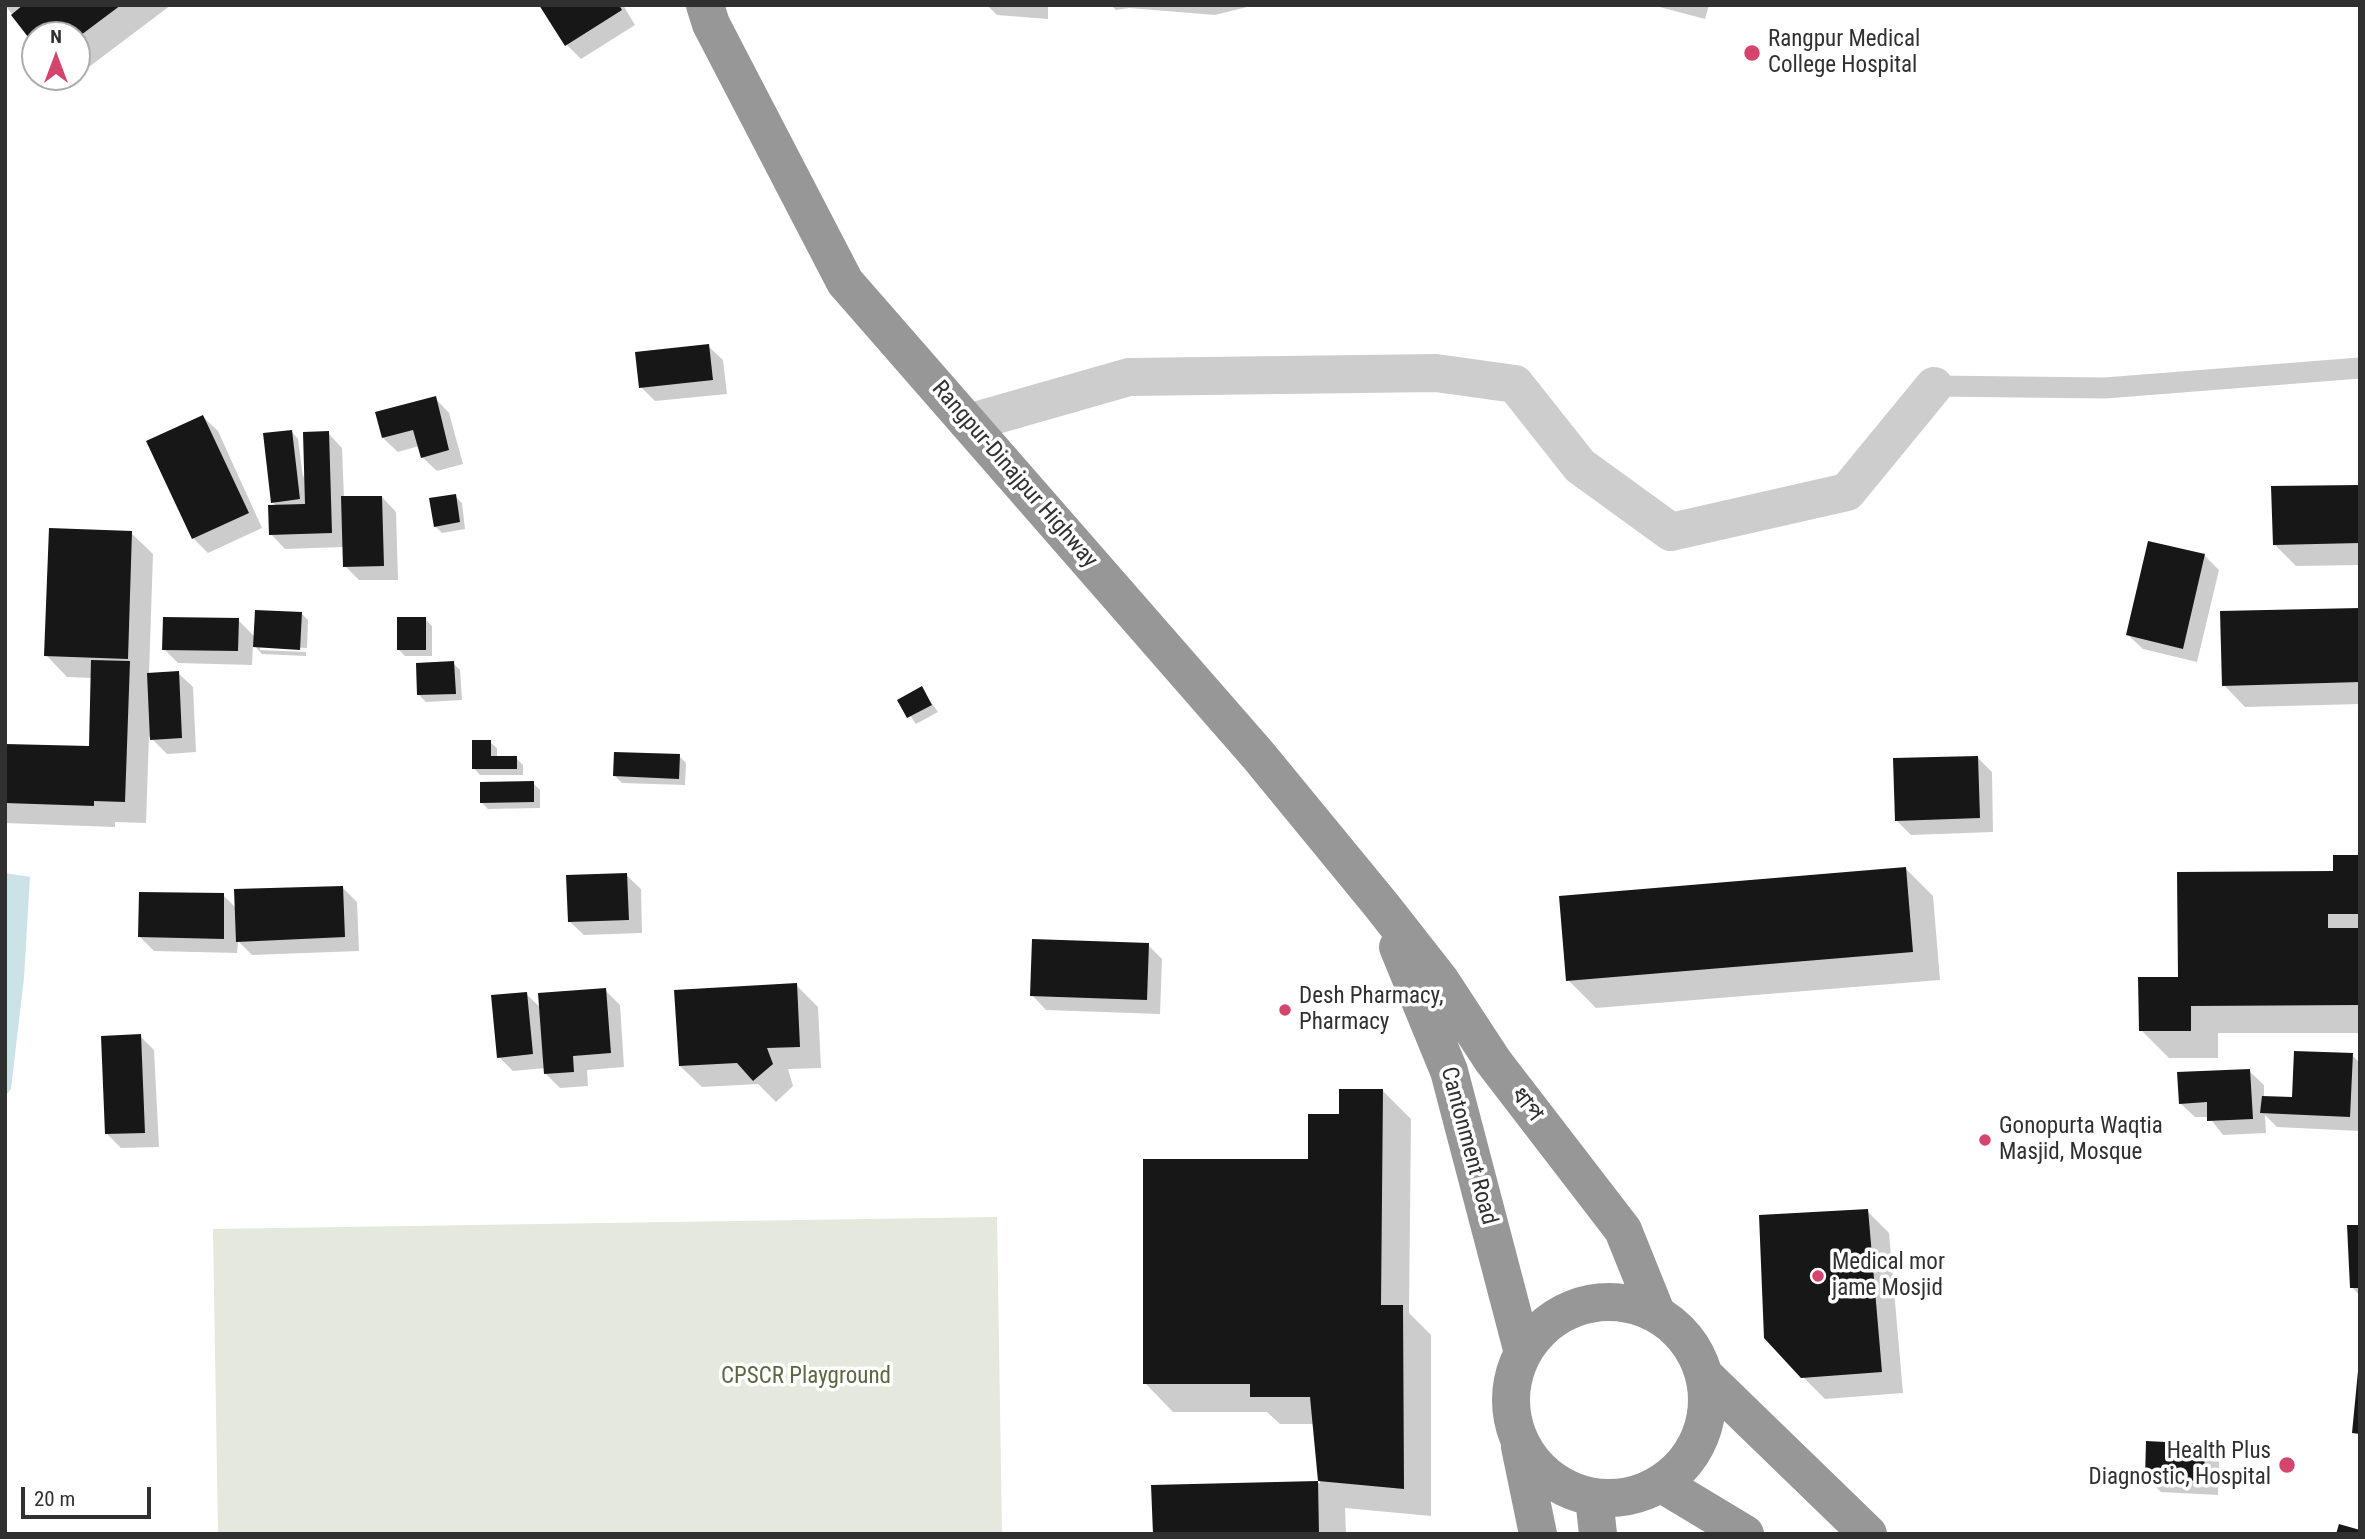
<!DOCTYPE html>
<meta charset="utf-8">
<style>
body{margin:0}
#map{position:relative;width:2365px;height:1539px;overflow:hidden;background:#fff;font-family:"Roboto Condensed",sans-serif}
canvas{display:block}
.frame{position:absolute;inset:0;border:7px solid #303030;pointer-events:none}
.north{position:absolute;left:21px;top:21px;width:70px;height:70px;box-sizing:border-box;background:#fff;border:2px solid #acacac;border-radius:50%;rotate:0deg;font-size:19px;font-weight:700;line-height:28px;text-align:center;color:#303030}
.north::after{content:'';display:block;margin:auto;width:24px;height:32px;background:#d4456e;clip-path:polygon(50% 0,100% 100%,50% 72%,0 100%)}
.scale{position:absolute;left:21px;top:1487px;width:130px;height:32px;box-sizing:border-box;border:4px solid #303030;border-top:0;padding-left:9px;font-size:21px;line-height:24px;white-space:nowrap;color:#303030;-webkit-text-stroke:5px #fff;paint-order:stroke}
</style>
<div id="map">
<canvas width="2365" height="1539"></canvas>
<div class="frame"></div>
<div class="north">N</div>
<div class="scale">20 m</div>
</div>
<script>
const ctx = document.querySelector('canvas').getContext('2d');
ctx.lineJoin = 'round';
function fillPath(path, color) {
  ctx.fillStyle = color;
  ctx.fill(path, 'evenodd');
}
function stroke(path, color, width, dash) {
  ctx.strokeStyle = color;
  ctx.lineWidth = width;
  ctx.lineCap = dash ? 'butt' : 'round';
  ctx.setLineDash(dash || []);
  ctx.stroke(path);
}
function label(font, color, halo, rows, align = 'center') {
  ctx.font = font + ' "Roboto Condensed","Noto Sans Bengali",sans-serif';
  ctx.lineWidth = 7;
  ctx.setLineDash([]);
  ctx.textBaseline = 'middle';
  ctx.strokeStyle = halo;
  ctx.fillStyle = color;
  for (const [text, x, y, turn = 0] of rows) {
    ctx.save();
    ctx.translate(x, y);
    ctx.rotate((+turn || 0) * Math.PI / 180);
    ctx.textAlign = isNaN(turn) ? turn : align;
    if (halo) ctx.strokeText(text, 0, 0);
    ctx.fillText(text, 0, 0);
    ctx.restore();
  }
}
fillPath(new Path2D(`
 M997,1217L1002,1534H218L213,1229Z`), '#e5e8dc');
fillPath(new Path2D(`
 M5,873L30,877L24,978L11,1089L5,1096Z`), '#cbe2e7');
fillPath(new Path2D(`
 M5,5H171L77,76V35H35V43Z
 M541,5H623L635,25L581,59L567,45Z
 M987,5H1048V19L997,15Z
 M1111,5H1255L1215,15L1129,8L1116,10Z
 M1652,5H1709L1705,19Z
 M708,346L723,360L727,394L655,401L641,387Z
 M435,398L449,413L463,464L437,471L422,457L419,446L398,452L383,438Z
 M203,417L218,431L262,528L208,553L193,538Z
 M292,432L298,439L303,477L328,433L342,448L344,498L382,497L396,512L398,580H359L345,566L344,547L285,549L271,534L277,507L273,502Z
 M2360,486V565L2296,566L2274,544Z
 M455,496L462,503L465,529L442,533L435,526Z
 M131,533L153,554L149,674L178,673L193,687L196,752L167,754L149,736L146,823L115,822V827L5,823V746L90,748L93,678L67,677L46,655Z
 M2204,555L2219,570L2197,662L2143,649L2128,635Z
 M2360,609V704L2245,707L2224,685Z
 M301,613L308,620L307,648L260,646V650L306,652V656L262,654L253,644L252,665L178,663L164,649L238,620L255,637Z
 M425,619L432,626V656H405L398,649Z
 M453,663L460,670L462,700L426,702L419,695Z
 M921,688L938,712L916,724L899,700Z
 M490,742L497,748V758H516L523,765V775H480L474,768Z
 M679,756L686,763L685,785L622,783L615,776Z
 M1977,757L1992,772L1993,832L1911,835L1896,820Z
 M533,783L540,790V808L488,809L481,802Z
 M2360,857V1033H2218V1058H2169L2141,1030L2180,979Z
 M1905,868L1933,896L1940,980L1596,1008L1568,980Z
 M626,875L641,889L642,933L584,935L569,921Z
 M343,888L357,902L359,951L252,955L238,941L237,953L154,951L140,937L223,895L236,908Z
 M1148,945L1162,959L1160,1014L1046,1010L1032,995Z
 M796,985L818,1007L821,1068L788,1069L793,1086L776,1102L758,1084L702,1087L680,1066Z
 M605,990L620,1005L624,1067L587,1070L588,1086L560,1088L545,1073V1068L513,1071L499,1057L526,994L541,1008Z
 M140,1036L154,1050L159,1147L121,1148L107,1134Z
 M2352,1055L2360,1063V1131L2277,1127L2265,1115L2266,1133L2223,1135L2209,1117H2195L2180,1103L2249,1071L2264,1085V1098L2294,1099Z
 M1383,1091L1411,1119L1409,1313L1431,1335V1516L1345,1508L1346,1534H1154L1153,1487L1320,1483L1314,1424H1280L1267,1412H1173L1145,1383L1341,1115Z
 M1867,1211L1889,1233L1903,1393L1825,1399L1803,1377Z
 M2360,1227V1296L2352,1287Z
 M2205,1445L2219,1460L2218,1495L2161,1492L2147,1478Z`), '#0003');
fillPath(new Path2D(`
 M23,5H121L77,38V35H35V46L11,15Z
 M539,5H619L622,10L565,46Z
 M709,344L713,380L639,388L635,352Z
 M436,396L449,450L421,458L413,430L382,438L375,412Z
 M203,415L249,513L192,539L146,441Z
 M292,430L300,499L271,503L263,433Z
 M329,431L332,533L269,535L268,505L305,504L303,432Z
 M2360,485V543L2273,545L2271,486Z
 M456,494L460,522L434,527L429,498Z
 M341,496H382L384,566L343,567Z
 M49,528L132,531L128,659L44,656Z
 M2148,541L2205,554L2183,649L2126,635Z
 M2360,608V682L2222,686L2220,611Z
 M255,610L302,612L300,650L253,647Z
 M163,617L239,618L238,651L162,650Z
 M397,617H426V650H397Z
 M91,660L130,661L125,802L94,801V806L5,803V744L89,746Z
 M454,661L456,694L417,695L416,663Z
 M179,671L182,738L150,740L147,673Z
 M922,686L932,705L907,718L897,700Z
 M472,740H491V756H517V769H472Z
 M614,752L680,754L679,779L613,776Z
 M1978,756L1980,818L1895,821L1893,758Z
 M534,781V802L480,803V782Z
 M2333,855H2360V914H2328V928H2360V1005L2191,1006V1031H2139L2138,977H2178L2177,872L2333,871Z
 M1906,867L1913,952L1566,981L1559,896Z
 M627,873L629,920L568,922L566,875Z
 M343,886L345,937L236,942L234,889Z
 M139,892L224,893V939L138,937Z
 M1032,939L1149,943L1147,1000L1030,996Z
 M797,983L800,1047L767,1048L773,1064L753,1081L737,1063L679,1066L674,990Z
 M606,988L611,1053L573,1056L574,1072L544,1074L538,993Z
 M527,992L533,1054L497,1058L491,995Z
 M141,1034L145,1133L105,1134L101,1036Z
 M2294,1051L2353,1053L2350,1117L2260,1113L2262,1096L2292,1097Z
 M2250,1069L2253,1119L2207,1121V1102L2179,1104L2177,1072Z
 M1339,1089H1383L1381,1305H1403L1404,1489L1318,1481L1319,1534H1153L1151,1485L1318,1481L1310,1397H1250V1384H1143V1159H1308V1114H1339Z
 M1868,1209L1882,1372L1801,1378L1764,1338L1759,1215Z
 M2347,1225H2360V1288H2350Z
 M2358,1371H2360V1434L2352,1433Z
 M2146,1441L2205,1444L2204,1481L2145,1479Z
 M2339,1524L2360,1530V1534H2336Z`), '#171717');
stroke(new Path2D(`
 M1934,386L2105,388L2360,368`), '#cdcdcd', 21);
stroke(new Path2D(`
 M968,423L1129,377L1436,373L1515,384L1580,466L1671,532L1847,492L1934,386`), '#cdcdcd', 38);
stroke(new Path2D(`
 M705,5L711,24L845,282L1258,755L1382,906L1440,980L1493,1061L1623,1230L1656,1312
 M1398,947L1449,1071L1523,1353
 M1511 1400a98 98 0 1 1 196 0a98 98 0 1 1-196 0Z
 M1705,1376L1868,1534
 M1520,1447L1538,1534
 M1662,1484L1745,1534
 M1594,1498L1598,1534`), '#979797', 38);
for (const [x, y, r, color] of [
 [1752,53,9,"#d4456e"],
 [1285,1010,7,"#d4456e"],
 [1985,1140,7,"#d4456e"],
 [1818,1276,7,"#d4456e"],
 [2287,1465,9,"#d4456e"]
]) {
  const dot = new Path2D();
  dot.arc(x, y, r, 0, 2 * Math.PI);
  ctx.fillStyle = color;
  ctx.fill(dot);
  stroke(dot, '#fff', 2.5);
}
label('23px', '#303030', '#fff', [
 ["Rangpur Medical",1768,40],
 ["College Hospital",1768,66],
 ["Desh Pharmacy,",1299,997],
 ["Pharmacy",1299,1023],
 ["Gonopurta Waqtia",1999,1127],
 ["Masjid, Mosque",1999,1153],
 ["Medical mor",1832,1263],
 ["jame Mosjid",1832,1289],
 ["Health Plus",2271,1452,"right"],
 ["Diagnostic, Hospital",2271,1478,"right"]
], 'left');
label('23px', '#303030', '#fff', [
 ["Rangpur-Dinajpur Highway",1014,475,49],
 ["ধাপ",1526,1105,52],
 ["Cantonment Road",1468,1146,75]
]);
label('23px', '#5b6741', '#fff', [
 ["CPSCR Playground",806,1377]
]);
</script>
